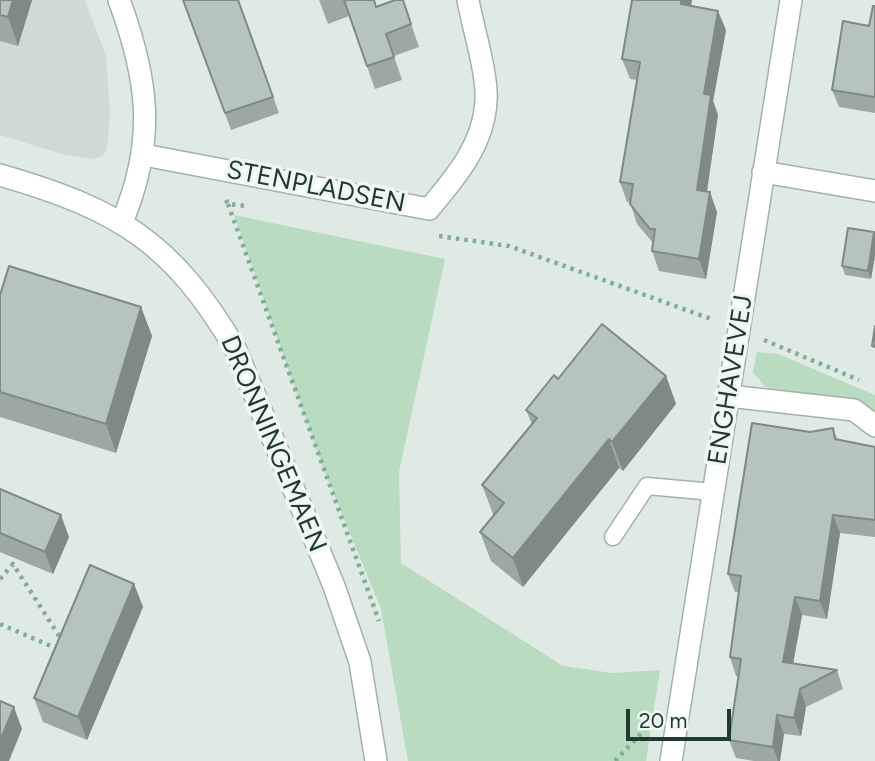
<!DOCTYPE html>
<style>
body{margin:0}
#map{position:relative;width:875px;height:761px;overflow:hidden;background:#dfeae5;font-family:Figtree,sans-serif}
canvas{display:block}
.scale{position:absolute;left:626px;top:709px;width:105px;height:32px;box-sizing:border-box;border:4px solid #213a31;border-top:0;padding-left:9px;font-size:21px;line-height:24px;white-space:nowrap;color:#213a31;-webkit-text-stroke:5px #f0f7f3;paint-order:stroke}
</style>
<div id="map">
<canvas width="875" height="761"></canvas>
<div class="scale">20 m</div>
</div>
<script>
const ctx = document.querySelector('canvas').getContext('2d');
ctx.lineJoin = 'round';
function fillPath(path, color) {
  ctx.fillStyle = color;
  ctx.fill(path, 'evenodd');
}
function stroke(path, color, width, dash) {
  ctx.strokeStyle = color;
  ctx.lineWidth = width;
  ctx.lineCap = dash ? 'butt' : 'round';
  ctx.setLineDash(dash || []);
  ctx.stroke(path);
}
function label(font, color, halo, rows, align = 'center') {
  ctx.font = font + ' Figtree,sans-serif';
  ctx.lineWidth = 7;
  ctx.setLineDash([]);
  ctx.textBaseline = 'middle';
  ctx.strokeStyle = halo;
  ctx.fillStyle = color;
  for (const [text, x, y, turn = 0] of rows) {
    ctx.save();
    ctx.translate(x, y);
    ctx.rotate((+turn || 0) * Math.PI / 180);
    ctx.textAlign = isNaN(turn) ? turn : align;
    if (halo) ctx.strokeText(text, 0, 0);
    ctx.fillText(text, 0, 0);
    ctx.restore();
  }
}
fillPath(new Path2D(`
 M0,0H85L106,56L110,113L107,150L102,156L94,159L65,155L0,135Z`), '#cedad3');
fillPath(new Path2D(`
 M234,215L445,259L399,472L401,563L563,666L612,673L660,670L646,761H408L381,609L322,465Z
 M757,352L778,354L875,395V416L828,398L765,387L753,372Z`), '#b9dbbf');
const service = new Path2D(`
 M613,537L647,486L713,492`);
const minor = new Path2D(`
 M144,155L429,209C456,177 484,144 486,101C488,75 473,28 468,0
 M763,172L875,191
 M729,396L854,410L875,426
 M671,761L791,0`);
const tertiary = new Path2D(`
 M119,0C149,81 156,141 122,222
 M0,175C118,209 173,242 236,350L334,586L360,662L376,761`);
stroke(service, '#a2b2ab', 19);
stroke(minor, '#a2b2ab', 24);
stroke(tertiary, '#a2b2ab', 24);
stroke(new Path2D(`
 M226,200L228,204L247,206
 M228,204L379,621
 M439,236L509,246L714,320
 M764,340L859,380
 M0,579L13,564L63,642
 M0,624L60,650
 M615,761L648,726`), '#81ad9c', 4.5, [3.5, 5]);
stroke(service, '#fff', 16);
stroke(minor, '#fff', 21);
stroke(tertiary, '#fff', 21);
fillPath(new Path2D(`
 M0,0H32L18,46L0,41Z
 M183,0H238L279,113L231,130Z
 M319,0H374L376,7L403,0L419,47L394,56L402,80L375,89L349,16L328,24Z
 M692,0L691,6L726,30L713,101L718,115L707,192L717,212L706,279L659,271L652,251L653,243L637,224L630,202H627L620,182L637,80L630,79L622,59Z
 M875,6V113L839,107L832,90L869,26Z
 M874,232L875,235V256L871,279L845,275L842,266Z
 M0,295L141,307L152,336L116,453L0,417Z
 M666,376L676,404L623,471L619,468L523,587L491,561L480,532L494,515L493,514L482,485L532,424L526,410L558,379Z
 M833,428L837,439L875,447V537L840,533L827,619L802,615L793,664L837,670L843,689L806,707L801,736L784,734L780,761H754L736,758L729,740L739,676H736L730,657L739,592H735L728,574L810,432Z
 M0,489L69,537L53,574L0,552Z
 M134,584L143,607L87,740L43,722L34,698Z`), '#9ca9a3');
fillPath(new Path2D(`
 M13,0H32L18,46L8,17Z
 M681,0H692L688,24L681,4Z
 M718,11L726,30L713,101L718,115L704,210L697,190L704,94Z
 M710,192L717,212L706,279L699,259Z
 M874,232L875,235V256L871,279L868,271Z
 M141,307L152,336L116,453L106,424Z
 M666,376L676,404L623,471L612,442Z
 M609,439L619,468L523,587L513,558Z
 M61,515L69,537L53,574L45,552Z
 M833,515L840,533L827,619L820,601Z
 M134,584L143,607L87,740L78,717Z
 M795,597L802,615L790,680L783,662Z
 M800,689L806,707L801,736L794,718Z
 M14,707L22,729L9,761H0V741Z
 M777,715L784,734L780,761H778L773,747Z`), '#7f8a84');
const building = new Path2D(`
 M0,0H13L8,17L0,15Z
 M183,0H238L273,97L225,113Z
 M344,0H374L376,7L395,0H403L411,24L386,34L394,57L367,66Z
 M632,0H681V4L718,11L704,94L711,95L697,190L710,192L699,259L652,251L655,229H650L630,204L633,184L620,182L640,62L622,59Z
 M873,6H875V97L832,90L843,21L869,26Z
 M848,228L874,232L868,271L842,266Z
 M9,266L141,307L106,424L0,392V295Z
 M602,324L666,376L612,442L609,439L513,558L480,532L504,503L482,485L537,418L526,410L554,375L558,379Z
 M875,326V347L872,346Z
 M752,423L810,432L833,428L835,439L875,447V520L833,515L820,601L795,597L783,662L837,670L800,689L794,718L777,715L773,747L729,740L741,659L730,657L741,576L728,574Z
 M0,489L61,515L45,552L0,533Z
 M90,565L134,584L78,717L34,698Z
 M0,701L14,707L0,741Z`);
fillPath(building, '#b5c5bd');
stroke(building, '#7f8a84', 2);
label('26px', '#213a31', '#f0f7f3', [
 ["STENPLADSEN",316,187,11],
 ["ENGHAVEVEJ",731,380,-81],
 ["DRONNINGEMAEN",273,444,67]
]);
</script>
